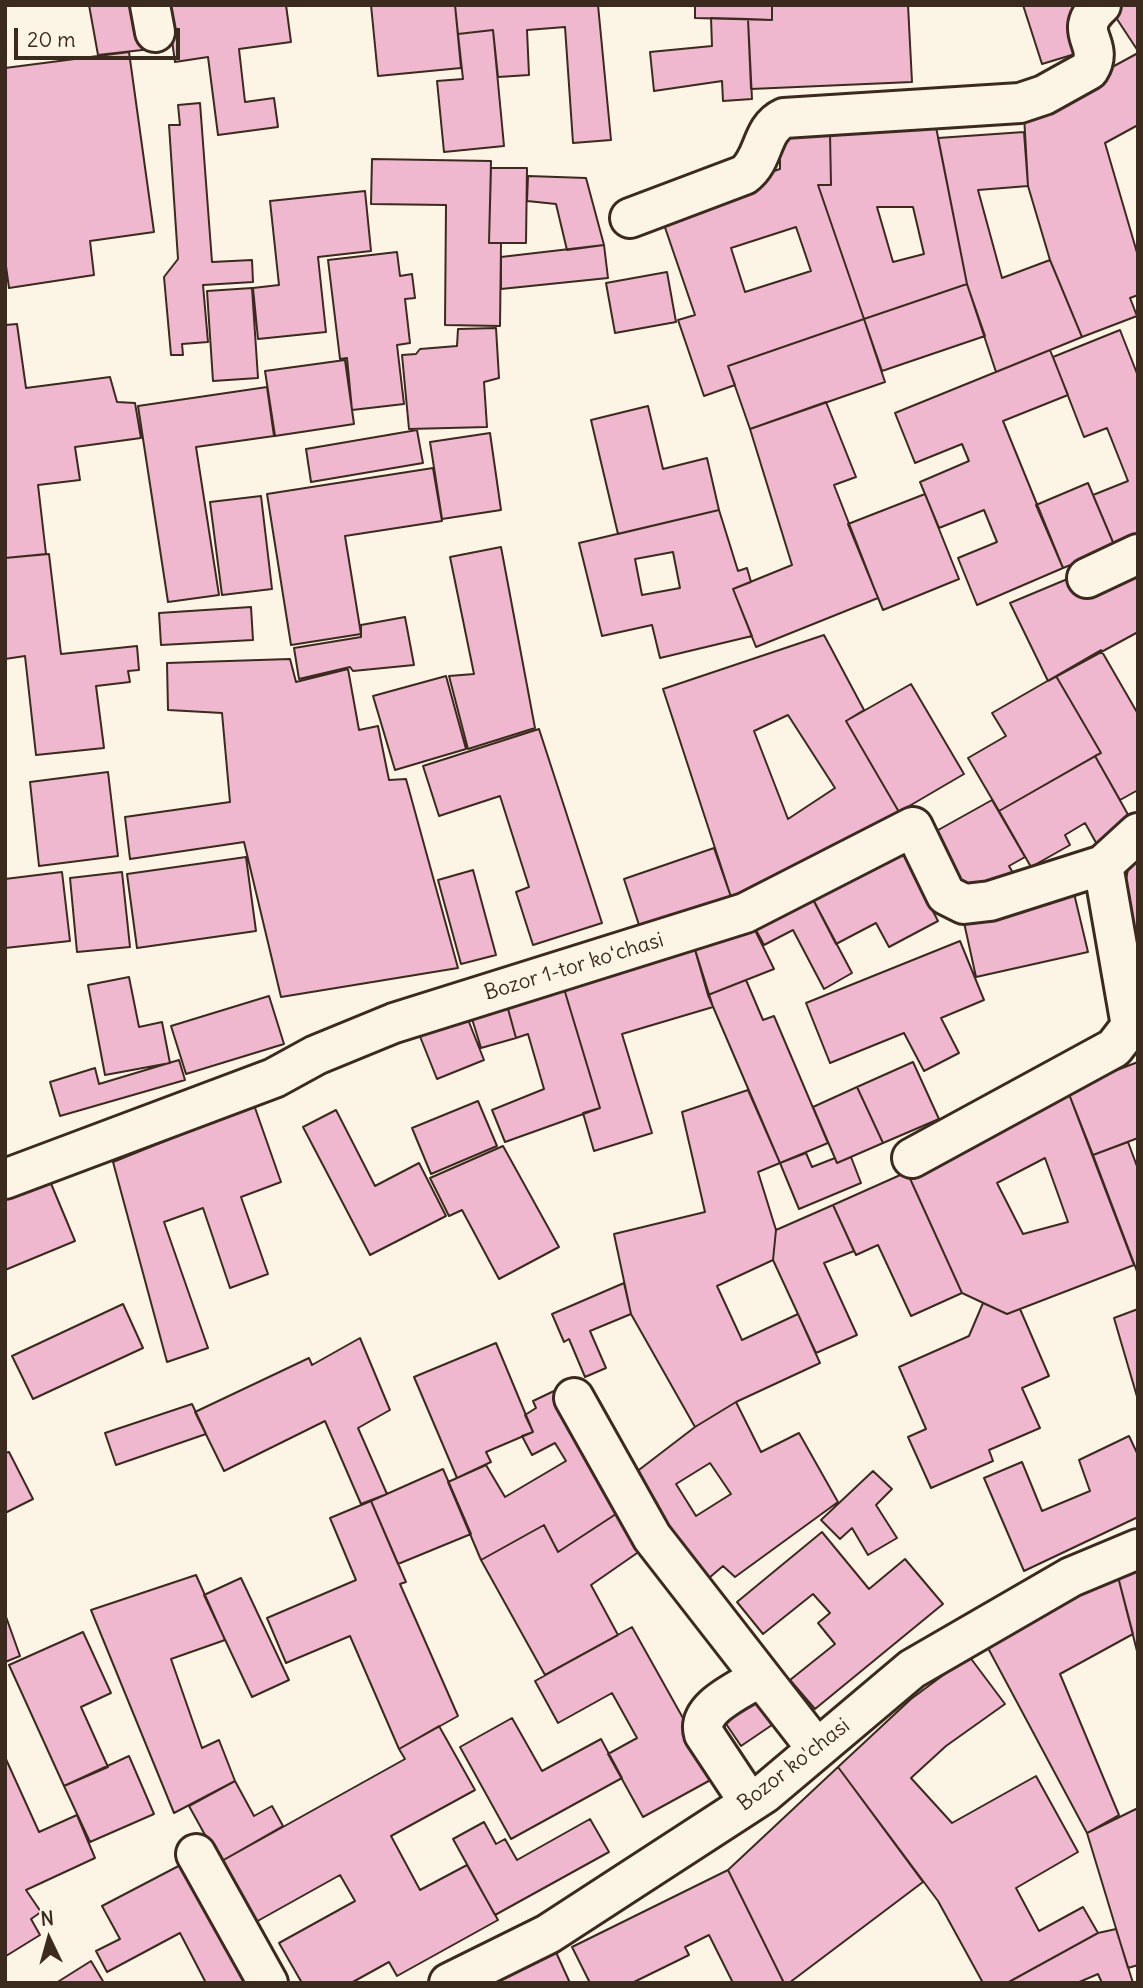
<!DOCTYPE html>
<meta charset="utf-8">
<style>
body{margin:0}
#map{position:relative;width:1143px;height:1988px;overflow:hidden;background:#fcf5e5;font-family:Delius,sans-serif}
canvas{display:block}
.frame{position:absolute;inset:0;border:7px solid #3b2a1e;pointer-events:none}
.north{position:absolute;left:14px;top:1904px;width:70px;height:70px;-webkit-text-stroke:5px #fcf5e5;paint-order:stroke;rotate:355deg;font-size:19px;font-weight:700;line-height:28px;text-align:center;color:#3b2a1e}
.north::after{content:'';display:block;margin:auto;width:24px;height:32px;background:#3b2a1e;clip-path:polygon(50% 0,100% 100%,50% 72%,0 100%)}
.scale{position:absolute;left:14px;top:28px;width:166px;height:32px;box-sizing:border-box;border:4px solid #3b2a1e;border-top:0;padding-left:9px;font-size:21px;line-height:24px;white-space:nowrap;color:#3b2a1e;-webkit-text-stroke:5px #fcf5e5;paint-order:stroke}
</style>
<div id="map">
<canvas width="1143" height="1988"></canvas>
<div class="frame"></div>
<div class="north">N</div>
<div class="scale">20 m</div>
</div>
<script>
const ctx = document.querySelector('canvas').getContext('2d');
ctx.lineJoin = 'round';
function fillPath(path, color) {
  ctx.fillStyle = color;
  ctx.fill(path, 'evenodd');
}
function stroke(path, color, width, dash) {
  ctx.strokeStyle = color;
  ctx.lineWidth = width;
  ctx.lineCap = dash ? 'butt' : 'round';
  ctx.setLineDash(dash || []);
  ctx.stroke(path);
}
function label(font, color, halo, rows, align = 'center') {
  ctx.font = font + ' Delius,sans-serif';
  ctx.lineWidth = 6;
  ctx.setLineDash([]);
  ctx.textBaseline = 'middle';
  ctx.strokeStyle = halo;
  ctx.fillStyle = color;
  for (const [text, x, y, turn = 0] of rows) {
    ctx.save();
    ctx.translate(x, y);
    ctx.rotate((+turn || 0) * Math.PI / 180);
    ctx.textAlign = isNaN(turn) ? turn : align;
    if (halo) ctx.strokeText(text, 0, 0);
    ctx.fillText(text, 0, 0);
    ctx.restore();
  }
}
const building = new Path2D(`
 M89,5H142L151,49L98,55Z
 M167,5H286L291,42L239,49L245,102L274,98L278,127L218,135L208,57L175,62Z
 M371,5H455L461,68L378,76Z
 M455,5H598L611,140L573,143L565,27L527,30L529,75L498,77L493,30L458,34Z
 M695,5H772V20L695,18Z
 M772,5H908L912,82L751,89L748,19L772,20Z
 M1023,5H1074L1085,51L1042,64Z
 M1117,5H1138V51L1111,10Z
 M711,18L748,19L752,99L723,101L722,81L654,91L650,52L712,46Z
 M493,30L504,146L444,152L437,81L463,79L458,34Z
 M129,52L154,232L90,241L94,275L9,288L5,259V68Z
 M1138,53V125L1105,143L1138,256V295L1130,298L1137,316L1082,337L1050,260L1028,186L1024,115Z
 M200,103L212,262L252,260L253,282L203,285L208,342L182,344L183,355H171L164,277L178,259L169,125H180L178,105Z
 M936,127L967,284L864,319L818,185H831L830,133ZM877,207H913L924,254L893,262Z
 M1024,132L1028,186L978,190L1002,278L1050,260L1082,337L996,372L967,284L938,138Z
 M830,133L831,185H818L864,319L728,366L735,385L704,396L678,320L695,315L659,210L780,169V134ZM796,227L811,271L745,292L731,248Z
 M372,159L491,161L489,243H501L500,326L445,325L446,205L371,204Z
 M491,168H527L526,243H489Z
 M528,176L586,178L604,245L567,250L556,204L527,201Z
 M365,191L371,251L318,257L326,332L258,339L253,288L279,285L270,201Z
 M604,245L608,278L501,289V257Z
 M397,252L400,276L412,274L415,298L405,299L410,343L397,345L404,404L352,410L347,358L340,359L328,260Z
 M667,272L676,322L615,333L606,283Z
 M967,284L985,336L882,371L864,319Z
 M252,288L258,378L213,381L207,291Z
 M864,319L885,382L750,429L728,366Z
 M17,324L26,388L110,377L117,402L135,403L141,438L75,447L80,480L38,485L46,554L5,558V325Z
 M496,328L499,378L484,382L487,427L409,429L402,355L416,354L420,349L457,346L458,329Z
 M1120,330L1138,376V534L1115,547L1093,495L1128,481L1107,428L1084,437L1053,357Z
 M1050,350L1068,395L1003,421L1063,568L977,605L958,558L997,542L984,510L939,528L920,482L969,461L962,444L915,463L895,413Z
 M345,360L354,424L275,436L265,371Z
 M267,387L274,436L196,447L219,595L168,602L138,406Z
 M826,402L856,477L834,485L878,598L756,647L733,589L792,565L750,429Z
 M648,406L663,469L707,458L719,510L618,534L591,420Z
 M417,430L423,463L311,482L306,449Z
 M490,433L501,510L442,519L430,442Z
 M433,468L442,521L345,536L361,634L291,645L267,494Z
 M1088,483L1115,547L1063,568L1036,505Z
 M925,494L959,579L883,610L848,524Z
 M261,496L272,589L222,595L210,502Z
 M719,510L738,571L747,568L751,582L733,589L752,636L660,658L652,625L602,636L579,543ZM673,552L680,588L642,595L635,559Z
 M501,547L535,728L468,749L449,676L474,674L450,557Z
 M49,554L61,654L137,646L139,670L128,671L130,682L96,686L104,748L36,755L25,656L5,659V558Z
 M1138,565V632L1048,681L1010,603L1077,575Z
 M251,607L253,640L161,645L159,613Z
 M405,617L414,665L353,671L350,667L299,679L294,648L361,637V625Z
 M824,635L864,710L846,721L899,812L731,897L663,689ZM788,715L835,788L788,819L754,731Z
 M1101,650L1138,714V790L1120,800L1095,756L1101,753L1056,676Z
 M290,659L296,682L348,669L359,730L378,726L389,780L406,779L458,968L281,997L244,842L130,859L125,817L230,802L222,713L168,710L167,663Z
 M446,676L466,749L395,770L373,696Z
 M1056,676L1101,753L999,811L968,758L1006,736L992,713Z
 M911,684L964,774L899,812L846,721Z
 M539,729L602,923L533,945L516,892L529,887L500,796L439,816L423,766Z
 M1095,756L1135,827L1099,848L1085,823L1065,835L1070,845L1031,867L999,811Z
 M108,772L118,856L39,866L30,782Z
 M992,800L1025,857L1009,866L1021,887L963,893L931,834Z
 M895,838L938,921L889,947L876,923L836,944L806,886Z
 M714,848L731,897L640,928L624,879Z
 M1131,852L1138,861V977L1119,919Z
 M246,857L256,931L137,948L127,874Z
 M473,870L496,955L461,964L438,880Z
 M62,872L70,941L5,948V879Z
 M122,872L130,947L77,952L70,878Z
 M1072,885L1088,952L976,977L961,909Z
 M806,886L852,973L824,989L793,930L764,945L748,915Z
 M751,922L774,969L708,995L693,943Z
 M960,941L984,1000L941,1018L959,1053L924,1071L904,1033L830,1063L806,1003Z
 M693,943L713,1007L622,1034L652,1133L594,1151L583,1113L600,1108L562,982Z
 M129,977L139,1027L162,1022L170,1063L105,1075L88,985Z
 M746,980L763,1020L774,1016L828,1143L780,1163L708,995Z
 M562,982L600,1108L505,1142L492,1110L544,1089L528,1034L516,1038L505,998Z
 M269,996L284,1044L186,1074L171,1026Z
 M505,998L516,1038L481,1048L469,1009Z
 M467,1017L484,1060L437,1079L419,1034Z
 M179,1060L185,1080L60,1116L50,1082L95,1068L99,1084Z
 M913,1062L939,1119L883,1143L857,1087Z
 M1138,1062V1138L1093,1155L1067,1089Z
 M857,1087L883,1143L837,1163L813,1107Z
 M1067,1089L1134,1265L1007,1314L962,1293L907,1172ZM1045,1158L1068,1222L1023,1234L997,1183Z
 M748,1090L780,1163L758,1172L776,1230L773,1260L717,1286L742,1340L798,1314L820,1363L736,1402L695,1427L631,1314L614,1234L705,1212L682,1112Z
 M478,1101L497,1146L431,1174L412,1128Z
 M254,1105L281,1182L241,1197L268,1274L230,1288L203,1208L164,1222L208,1348L167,1362L113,1162Z
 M336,1110L375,1186L419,1163L446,1216L370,1255L303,1127Z
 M1128,1142L1138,1169V1274L1093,1155Z
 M503,1146L559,1247L499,1279L462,1210L449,1216L430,1178Z
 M806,1153L812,1167L835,1158L837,1163L851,1157L861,1183L799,1209L780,1163Z
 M907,1172L962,1293L911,1316L878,1245L856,1255L833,1205Z
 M47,1174L75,1241L5,1270V1191Z
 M833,1205L854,1251L824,1263L857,1335L816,1353L773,1260L776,1230Z
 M624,1283L631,1314L590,1331L606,1368L585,1377L569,1339L564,1342L552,1314Z
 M983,1303L1007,1314L1020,1309L1049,1376L1022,1388L1040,1428L989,1450L993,1461L931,1488L908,1437L926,1429L899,1367L969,1336Z
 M123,1304L143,1348L33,1399L12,1356Z
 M1138,1309V1400L1114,1318Z
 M360,1338L390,1410L358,1428L387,1494L361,1504L325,1421L224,1471L195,1412L309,1358L312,1365Z
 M496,1343L533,1432L486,1452L491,1462L457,1478L414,1377Z
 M554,1391L619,1512L558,1552L544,1525L481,1560L448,1482L486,1465L505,1497L566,1461L555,1443L532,1455L522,1436L533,1432L525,1415L536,1408L533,1401Z
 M736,1402L761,1452L799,1433L838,1502L735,1577L723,1566L709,1578L631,1476L695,1427ZM710,1463L731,1494L696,1516L676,1484Z
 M192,1404L206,1434L116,1465L105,1433Z
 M1129,1436L1138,1455V1517L1024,1571L984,1478L1022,1462L1042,1511L1090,1491L1079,1460Z
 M9,1452L33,1499L5,1513V1453Z
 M443,1469L471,1534L398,1564L371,1501Z
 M873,1471L892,1489L876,1505L897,1538L868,1555L852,1528L840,1539L821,1520Z
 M371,1501L406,1582L400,1584L458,1716L399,1749L350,1636L286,1663L267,1618L356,1580L330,1518Z
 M619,1512L653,1542L591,1585L618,1635L545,1675L481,1560L544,1525L558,1552Z
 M822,1532L869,1589L905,1559L943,1604L815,1709L790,1680L835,1644L818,1623L830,1613L813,1594L763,1634L737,1602Z
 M1138,1563V1655L1116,1569Z
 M1116,1569L1133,1634L1060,1674L1119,1815L1087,1833L981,1635Z
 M196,1575L225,1640L171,1659L202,1748L219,1740L235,1781L174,1813L91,1610Z
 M241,1578L289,1680L252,1697L204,1595Z
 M5,1614L20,1656L5,1662Z
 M632,1627L716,1777L643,1817L608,1754L637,1738L612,1693L558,1723L535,1681Z
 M83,1632L111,1693L81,1707L108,1767L64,1786L9,1665Z
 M969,1656L1005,1704L946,1746L911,1778L952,1823L1036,1776L1078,1852L1016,1888L1039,1931L1083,1907L1098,1933L1007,1983H983L938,1901L838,1767L911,1699Z
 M746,1688L772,1725L741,1746L716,1709Z
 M512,1718L542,1771L601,1739L622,1778L511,1839L460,1747Z
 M439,1726L475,1790L391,1836L420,1890L467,1865L498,1920L397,1976L389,1962L351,1983H302L279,1943L355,1901L340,1875L254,1923L220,1862L405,1759L399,1749Z
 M129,1756L154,1814L90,1842L64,1786Z
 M5,1757L39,1832L77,1815L95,1858L26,1890L41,1912L31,1919L40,1935L6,1956Z
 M838,1767L923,1882L789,1983H784L728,1870Z
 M235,1781L254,1816L272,1806L283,1826L220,1862L189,1806Z
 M1138,1808V1965L1128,1968L1087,1833Z
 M590,1819L609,1852L495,1915L453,1839L484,1822L496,1844L505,1839L517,1860Z
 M190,1860L255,1983H206L180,1933L107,1972L96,1951L120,1939L102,1906Z
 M728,1870L784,1983H733L709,1935L685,1947L689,1955L632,1983H590L572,1947Z
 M1116,1929L1133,1983H1102L1098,1974L1077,1983H1007L1098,1933Z
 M555,1950L570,1983H485Z
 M91,1961L104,1983H56Z`);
fillPath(building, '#f0b8ce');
stroke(building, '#3b2a1e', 2);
const minor = new Path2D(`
 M150,5L155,32
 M630,218L744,175C765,160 760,129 784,118L1020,103L1044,95L1089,70C1106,43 1070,33 1101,5
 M1087,578L1138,554
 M912,1158L1114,1048L1131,1026L1103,865
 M5,1179L274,1078L316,1055L394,1023L745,913L913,827L946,895L964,904L990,901L1103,865L1138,833
 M574,1398L652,1537L817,1749
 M749,1802L704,1734C696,1707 741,1690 760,1677
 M196,1854L268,1983
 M449,1983L548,1934L765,1793L912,1669L1071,1577L1138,1549`);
stroke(minor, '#3b2a1e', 44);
stroke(minor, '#fcf5e5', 38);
label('21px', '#3b2a1e', '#fcf5e5', [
 ["Bozor 1-tor koʻchasi",574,967,-17],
 ["Bozor ko'chasi",794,1765,-38]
]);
</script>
